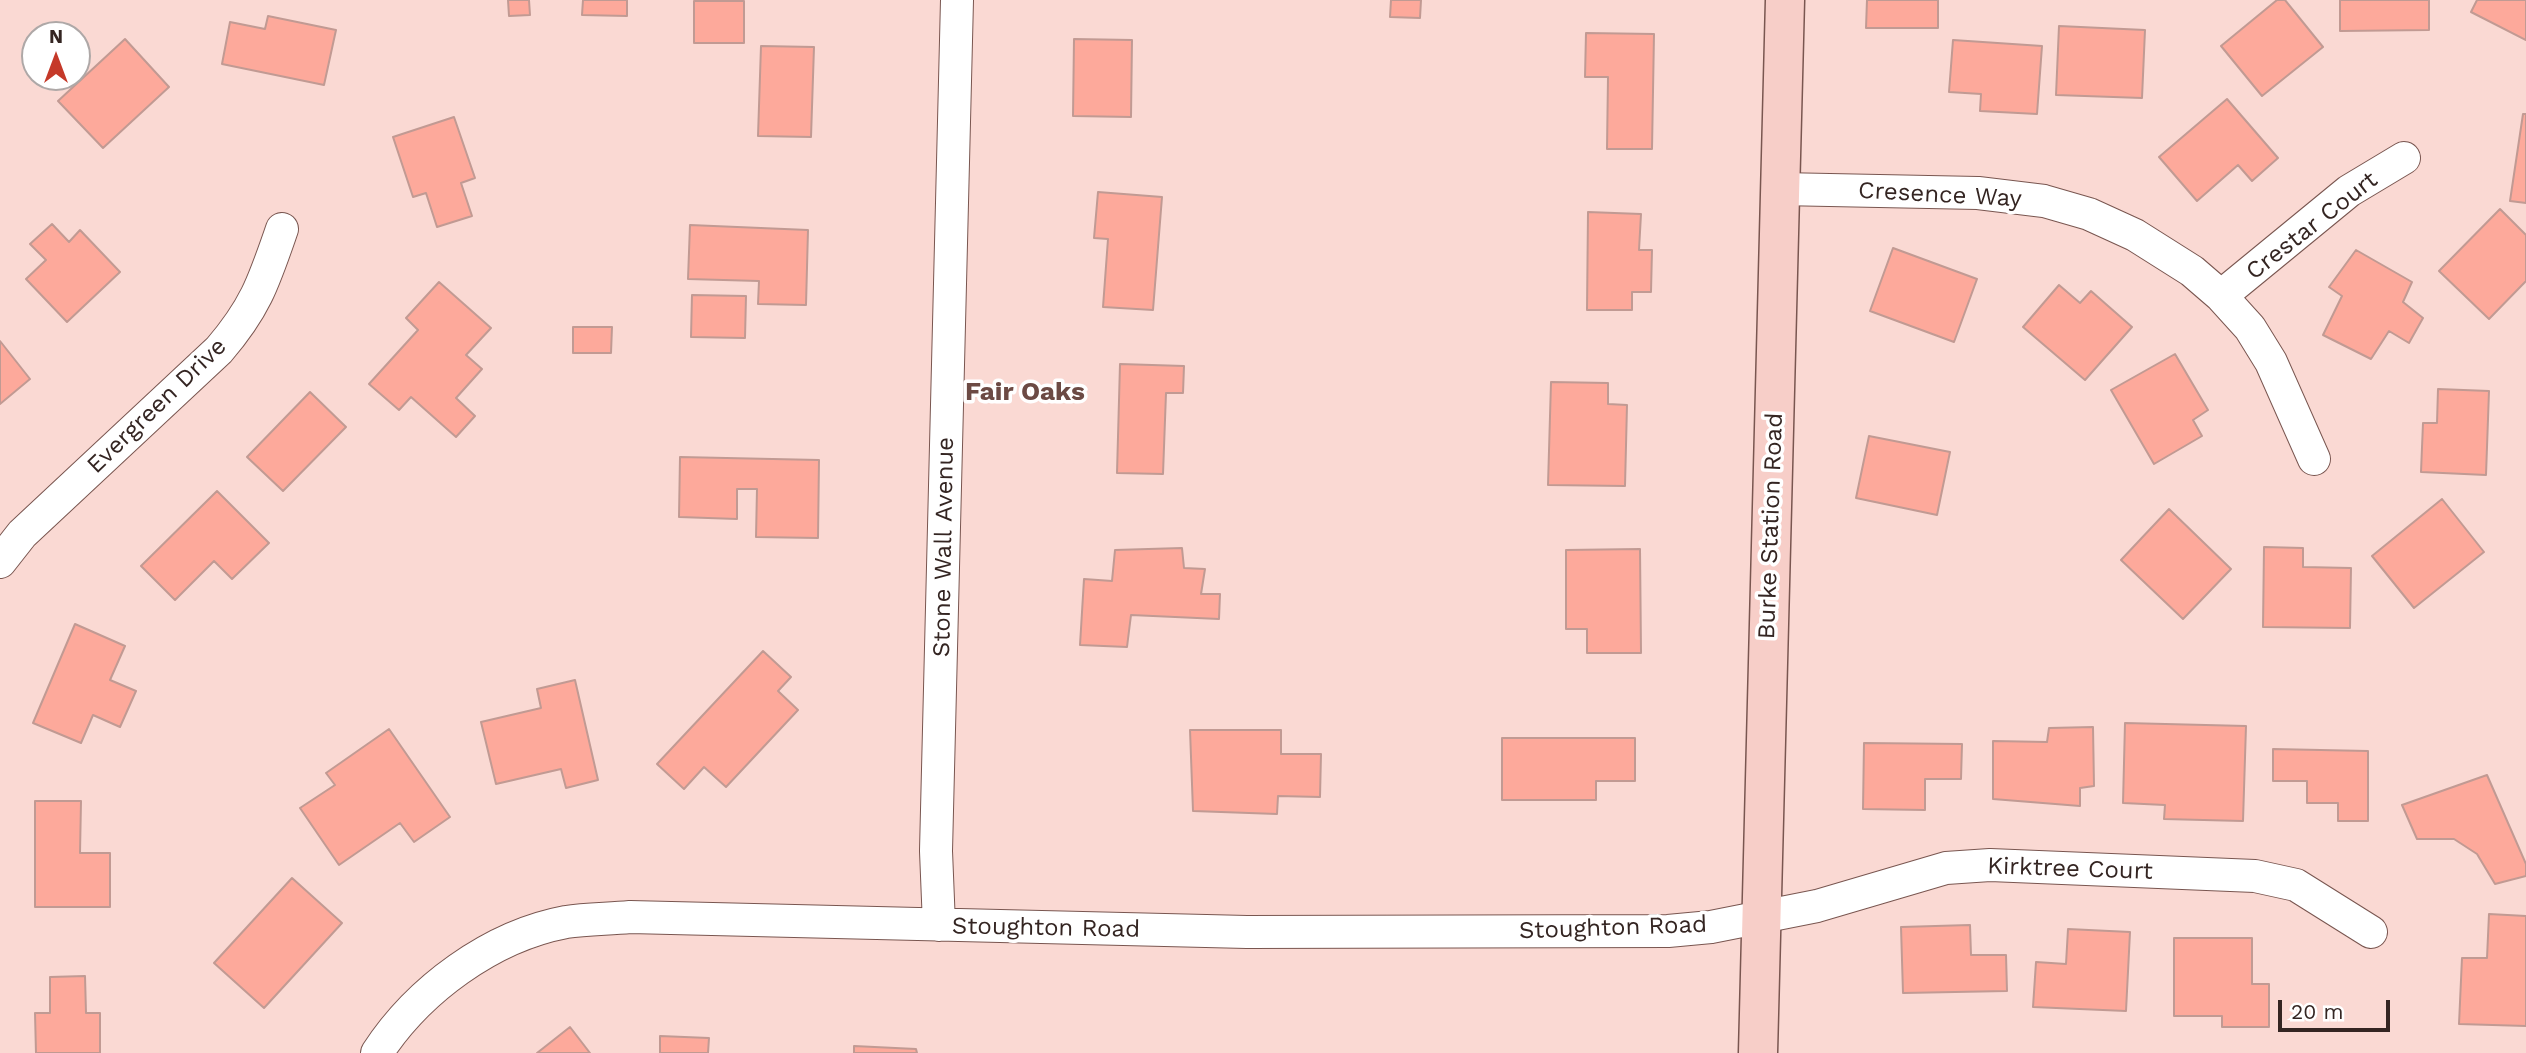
<!DOCTYPE html>
<style>
body{margin:0}
#map{position:relative;width:2526px;height:1053px;overflow:hidden;background:#fad9d3;font-family:"Work Sans",sans-serif}
canvas{display:block}
.north{position:absolute;left:21px;top:21px;width:70px;height:70px;box-sizing:border-box;background:#fff;border:2px solid #aea8a7;border-radius:50%;rotate:0deg;font-size:19px;font-weight:700;line-height:28px;text-align:center;color:#342522}
.north::after{content:'';display:block;margin:auto;width:24px;height:32px;background:#c53929;clip-path:polygon(50% 0,100% 100%,50% 72%,0 100%)}
.scale{position:absolute;left:2278px;top:1000px;width:112px;height:32px;box-sizing:border-box;border:4px solid #342522;border-top:0;padding-left:9px;font-size:21px;line-height:24px;white-space:nowrap;color:#342522;-webkit-text-stroke:5px #fff;paint-order:stroke}
</style>
<div id="map">
<canvas width="2526" height="1053"></canvas>
<div class="north">N</div>
<div class="scale">20 m</div>
</div>
<script>
const ctx = document.querySelector('canvas').getContext('2d');
ctx.lineJoin = 'round';
function fillPath(path, color) {
  ctx.fillStyle = color;
  ctx.fill(path, 'evenodd');
}
function stroke(path, color, width, dash) {
  ctx.strokeStyle = color;
  ctx.lineWidth = width;
  ctx.lineCap = dash ? 'butt' : 'round';
  ctx.setLineDash(dash || []);
  ctx.stroke(path);
}
function label(font, color, halo, rows, align = 'center') {
  ctx.font = font + ' "Work Sans",sans-serif';
  ctx.lineWidth = 7;
  ctx.setLineDash([]);
  ctx.textBaseline = 'middle';
  ctx.strokeStyle = halo;
  ctx.fillStyle = color;
  for (const [text, x, y, turn = 0] of rows) {
    ctx.save();
    ctx.translate(x, y);
    ctx.rotate((+turn || 0) * Math.PI / 180);
    ctx.textAlign = isNaN(turn) ? turn : align;
    if (halo) ctx.strokeText(text, 0, 0);
    ctx.fillText(text, 0, 0);
    ctx.restore();
  }
}
const building = new Path2D(`
 M508,0H529L530,15L509,16Z
 M583,0H627V16L582,15Z
 M1391,0H1421L1420,18L1390,17Z
 M1867,0H1938V28H1866Z
 M2277,0H2285L2323,47L2262,96L2221,46Z
 M2340,0H2429V30L2340,31Z
 M2477,0H2526V40L2471,12Z
 M694,1H744V43H694Z
 M268,16L336,30L324,85L222,64L230,22L265,29Z
 M2059,26L2145,30L2142,98L2056,95Z
 M1586,33L1654,34L1652,149H1607L1608,77H1585Z
 M125,39L169,87L103,148L58,101Z
 M1074,39L1132,40L1131,117L1073,116Z
 M1953,40L2042,46L2037,114L1980,111L1981,94L1949,92Z
 M761,46L814,47L811,137L758,136Z
 M2227,99L2278,158L2252,181L2238,165L2197,201L2159,157Z
 M2523,114H2526V203L2510,201Z
 M454,117L475,178L461,183L472,216L437,227L426,193L413,197L393,137Z
 M1098,192L1162,197L1153,310L1103,307L1108,239L1094,238Z
 M2500,209L2526,235V281L2489,319L2439,271Z
 M1588,212L1641,214L1639,250H1652L1651,292H1632V310H1587Z
 M52,224L69,242L80,230L120,272L67,322L26,279L46,260L30,244Z
 M690,225L808,230L806,305L758,304L759,281L688,279Z
 M1893,248L1977,279L1954,342L1870,311Z
 M2356,250L2412,282L2403,302L2423,318L2409,343L2389,331L2371,359L2323,335L2342,296L2329,287Z
 M439,282L491,328L466,355L482,369L456,398L475,416L456,437L411,397L399,410L369,384L418,330L406,318Z
 M2059,285L2080,303L2091,291L2132,327L2085,380L2023,327Z
 M692,295L746,296L745,338L691,337Z
 M573,327H612L611,353H573Z
 M0,341L30,379L0,404Z
 M2175,354L2208,410L2193,420L2202,436L2154,464L2111,390Z
 M1120,364L1184,366L1183,393H1166L1163,474L1117,473Z
 M1551,382L1608,383V404L1627,405L1625,486L1548,485Z
 M2438,389L2489,391L2486,475L2421,472L2423,423H2437Z
 M310,392L346,427L283,491L247,457Z
 M1869,436L1950,452L1937,515L1856,498Z
 M680,457L819,460L818,538L756,537L757,489H737V519L679,517Z
 M217,491L269,543L232,579L214,561L175,600L141,566Z
 M2442,499L2484,552L2414,608L2372,556Z
 M2169,509L2231,569L2183,619L2121,560Z
 M2264,547L2303,548V567L2351,568L2350,628L2263,627Z
 M1182,548L1184,568L1205,569L1201,594H1220L1219,619L1131,615L1127,647L1080,645L1084,579L1112,581L1115,550Z
 M1640,549L1641,653H1587V629H1566V550Z
 M75,624L125,646L110,680L136,691L120,727L93,715L81,743L33,723Z
 M763,651L791,677L778,691L798,710L726,787L704,767L684,789L657,764Z
 M575,680L598,780L566,788L561,769L496,784L481,722L541,708L537,689Z
 M2125,723L2246,726L2243,821L2164,819L2165,805L2123,803Z
 M2093,727L2094,786L2080,788V806L1993,799V741L2047,742L2049,728Z
 M389,729L450,817L414,842L400,823L339,865L300,808L335,785L326,773Z
 M1190,730H1281V754H1321L1320,797L1278,796L1277,814L1193,811Z
 M1502,738H1635V781H1596V800H1502Z
 M1864,743L1962,744L1961,779H1925V810L1863,809Z
 M2273,749L2368,751V821H2338V803H2307V781H2273Z
 M2487,775L2526,864V876L2495,884L2477,854L2454,839H2417L2402,805Z
 M35,801H81L80,853H110V907H35Z
 M292,878L342,923L264,1008L214,963Z
 M2489,914L2526,916V1026L2459,1024L2462,958H2487Z
 M1970,925L1971,955H2006L2007,991L1903,993L1901,927Z
 M2068,929L2130,932L2126,1011L2033,1007L2036,962L2066,964Z
 M2174,938H2252V984H2269V1027H2222V1016H2174Z
 M85,976L86,1013H100V1053H36L35,1013H50V977Z
 M570,1027L590,1053H537Z
 M660,1036L709,1038L708,1053H660Z
 M854,1046L916,1049L917,1053H854Z`);
fillPath(building, '#fda99b');
stroke(building, '#c19a93', 2);
const street = new Path2D(`
 M1780,189L1978,193L2044,201L2089,214L2135,235L2192,271L2221,296L2250,328L2271,362L2314,459
 M2221,296L2349,191L2404,158
 M0,562L22,534L219,350C256,307 264,281 282,229
 M939,925L936,851L957,0
 M377,1053C418,990 491,936 566,922C586,919 609,919 630,917L1247,932L1668,931L1711,927L1817,906L1946,868L1990,865L2255,876L2296,885L2371,932`);
const secondary = new Path2D(`
 M1758,1053L1785,0`);
stroke(street, '#795650', 34);
stroke(secondary, '#795650', 41);
stroke(street, '#fff', 32);
stroke(secondary, '#f7cec8', 38);
label('24px', '#342522', '#fff', [
 ["Cresence Way",1940,195,3],
 ["Crestar Court",2312,226,-38],
 ["Evergreen Drive",157,406,-44],
 ["Burke Station Road",1771,526,-88],
 ["Stone Wall Avenue",944,547,-89],
 ["Kirktree Court",2070,869,2],
 ["Stoughton Road",1046,928,1],
 ["Stoughton Road",1613,928,-2]
]);
label('bold 26px', '#6c4a44', '#fff', [
 ["Fair Oaks",1025,392]
]);
</script>
